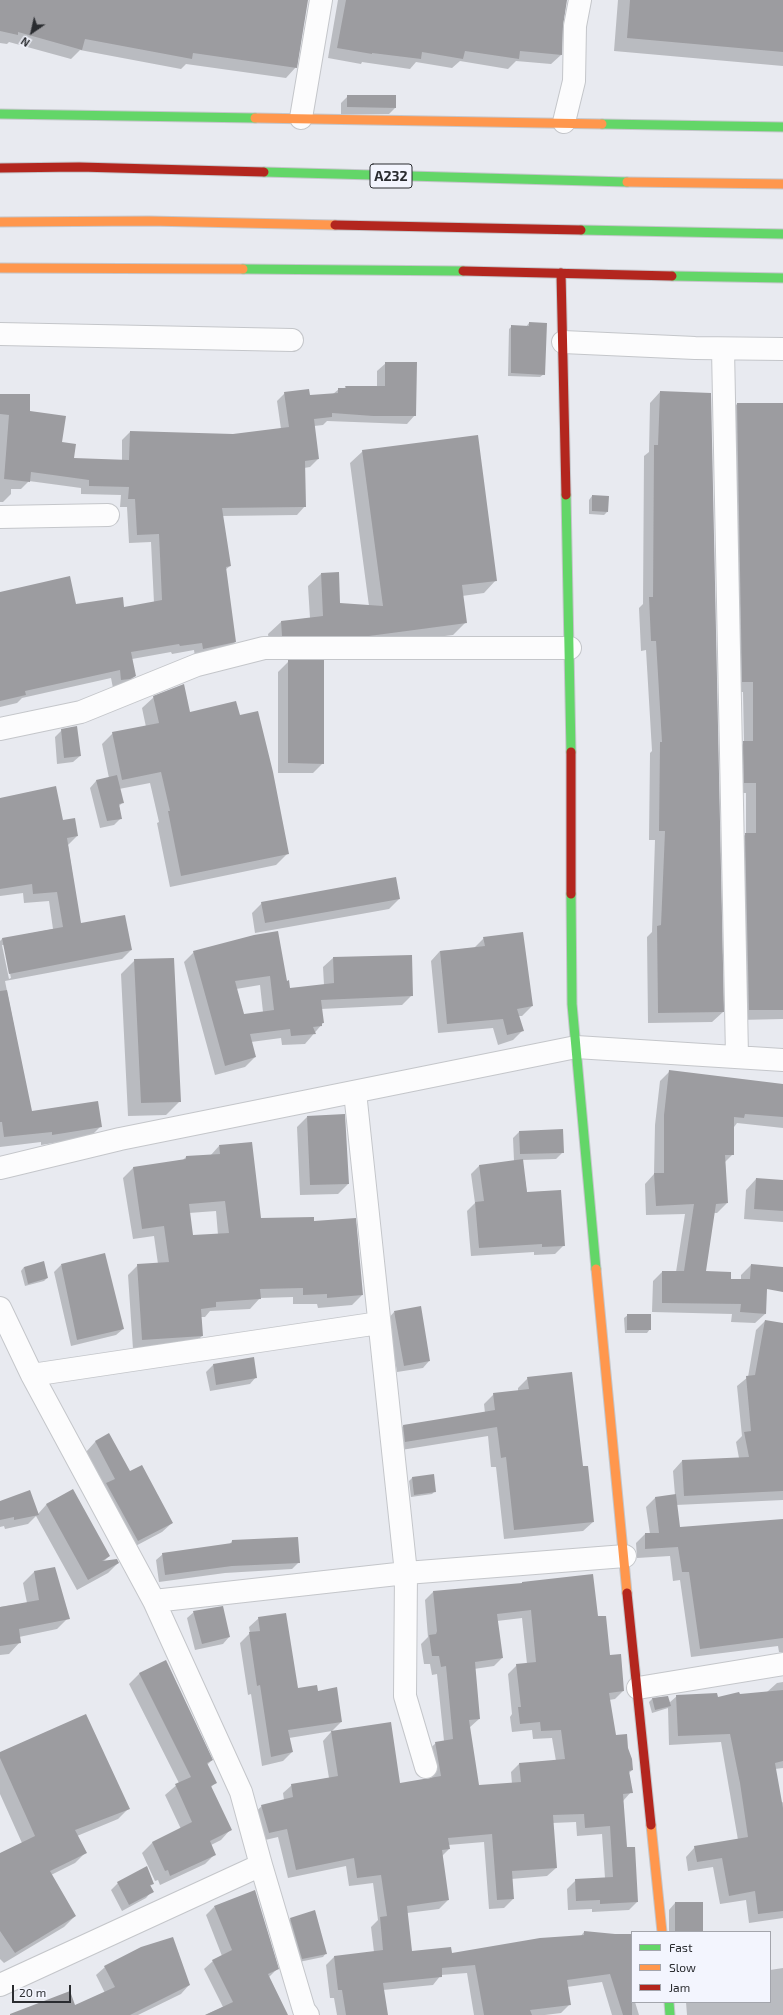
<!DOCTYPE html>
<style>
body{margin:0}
#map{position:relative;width:783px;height:2015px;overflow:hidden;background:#e8eaf0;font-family:"Exo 2",sans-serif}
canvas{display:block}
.legend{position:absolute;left:631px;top:1931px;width:140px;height:72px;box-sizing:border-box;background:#f3f5fe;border:1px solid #a3a5ac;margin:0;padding:5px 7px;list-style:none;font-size:12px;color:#2a2c30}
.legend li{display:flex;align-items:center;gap:8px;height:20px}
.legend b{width:20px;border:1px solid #a3a5ac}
.north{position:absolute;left:12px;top:12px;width:40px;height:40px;-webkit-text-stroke:3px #f3f5fe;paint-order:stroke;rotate:214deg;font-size:11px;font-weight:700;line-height:16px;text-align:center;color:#2a2c30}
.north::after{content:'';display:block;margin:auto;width:14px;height:18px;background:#2a2c30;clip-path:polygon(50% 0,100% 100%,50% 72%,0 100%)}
.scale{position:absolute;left:12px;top:1985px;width:59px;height:18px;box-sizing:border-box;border:2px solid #2a2c30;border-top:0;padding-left:5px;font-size:12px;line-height:14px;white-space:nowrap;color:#2a2c30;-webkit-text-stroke:3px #f3f5fe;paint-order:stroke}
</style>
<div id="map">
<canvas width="783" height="2015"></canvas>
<ul class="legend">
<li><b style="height:5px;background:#63d668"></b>Fast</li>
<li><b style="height:5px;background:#ff974d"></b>Slow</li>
<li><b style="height:5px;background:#b3261e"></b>Jam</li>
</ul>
<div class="north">N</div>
<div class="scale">20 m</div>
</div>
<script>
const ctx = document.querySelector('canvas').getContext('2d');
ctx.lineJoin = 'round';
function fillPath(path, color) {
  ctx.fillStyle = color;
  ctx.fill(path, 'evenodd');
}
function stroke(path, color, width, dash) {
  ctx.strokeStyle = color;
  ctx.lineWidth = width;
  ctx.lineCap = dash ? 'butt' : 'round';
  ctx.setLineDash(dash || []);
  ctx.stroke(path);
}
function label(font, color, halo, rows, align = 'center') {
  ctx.font = font + ' "Exo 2",sans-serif';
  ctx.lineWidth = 4;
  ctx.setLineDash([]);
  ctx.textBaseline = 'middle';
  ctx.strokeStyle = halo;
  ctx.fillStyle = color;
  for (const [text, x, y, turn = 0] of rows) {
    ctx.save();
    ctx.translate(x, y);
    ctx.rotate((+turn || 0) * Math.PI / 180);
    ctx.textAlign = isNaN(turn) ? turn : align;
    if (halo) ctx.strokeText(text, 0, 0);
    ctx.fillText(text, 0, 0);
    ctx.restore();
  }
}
fillPath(new Path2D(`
 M0,0H307L296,67L286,78L186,64L181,69L80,50L71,59L9,42L7,44L0,43Z
 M338,0H566L562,24L561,55L551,64L516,61L508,69L460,61L452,68L416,62L410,69L362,62L361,64L328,58Z
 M618,0H783V66L614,51Z
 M348,96L395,108L389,114H341V103Z
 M529,323L544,374L540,377L508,376L509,329L512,326L526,327Z
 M386,363L415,415L407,424L327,421L323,425L314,426L318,459L310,467L304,468L305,506L297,515L222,516L230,566L225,570L235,642L227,650L195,657L194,650L172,654L171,652L132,659L135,676L127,684L113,688L111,678L22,698L17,703L0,707V603L124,608L154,603L151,542L129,543L127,507H120L121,495L81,494V488L29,481L21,489H11V494L3,502H0V395L29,411L61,442L73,459L122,461V440L130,432L233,435L281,429L277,401L285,393L309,396L333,394L339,389H343L346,387H377V371Z
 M660,392L710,394L723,1012L712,1022L648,1023L647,937L652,932L655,840H649L650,753L652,751L646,650L641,651L639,608L643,604L644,456L649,452L650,403Z
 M737,404H783V1019L739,1020L735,844L746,834V793H734L733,753L744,743L743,692H732L727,414Z
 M363,451L496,580L484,593L462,596L466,622L453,635L356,647L270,648L268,634L281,622L310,618L308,586L321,574L339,604L369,606L350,463Z
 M592,496L607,512L604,515L589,514V500Z
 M288,662H323V763L313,773H278V672Z
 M154,697L190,713L287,854L276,865L170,887L157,823L159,822L150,783L119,789L123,802L119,806L121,818L114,825L100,828L90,788L96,781L109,778L102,744L113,733L146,727L142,708Z
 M62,730L80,756L73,762L57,764L55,737Z
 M0,801L63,821L77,836L68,845L80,924L131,950L122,959L5,981L31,1112L101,1126L90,1137L41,1145V1142L0,1147V941L2,939L53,929L49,901L24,903L23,893L0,896ZM2,945H4L11,978L9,979Z
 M399,899L389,909L255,933L252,913L262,903Z
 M254,936L286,982L289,989L324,985L323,967L333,958L412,995L402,1005L321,1009L323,1023L305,1044L282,1045L281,1038L251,1042L255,1057L245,1067L215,1075L184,962L194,952ZM260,985L263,1012L244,1015L236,989Z
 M484,938L532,1006L522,1016H518L523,1030L513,1040L498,1045L493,1028L438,1033L431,961L440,951L474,948Z
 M135,960L180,1101L166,1115L128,1116L121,974Z
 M670,1071L783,1085V1128L737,1123L734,1127L733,1154L725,1162L727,1203L717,1213H714L705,1272L730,1280H741V1275L751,1265L765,1314L755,1323L731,1322L732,1314L652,1312L653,1281L662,1272H676L685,1214L646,1215L645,1184L654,1174L655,1125L660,1081Z
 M307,1117L348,1184L338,1194L300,1195L297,1127Z
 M519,1132L563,1152L556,1159L522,1160L527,1193L564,1245L555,1254L534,1255V1252L471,1256L467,1211L475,1203L471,1174L479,1166L514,1161L513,1138Z
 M219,1146L260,1219L313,1222L362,1295L352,1305L318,1308L317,1304H293V1297L260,1298L250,1309L210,1311L205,1317H201L202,1336L192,1346L133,1349L128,1275L138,1265L158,1264L154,1236L133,1239L123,1178L133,1168L183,1160L186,1157L210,1156ZM216,1211L218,1235L192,1236L189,1213Z
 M756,1179L783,1181V1222L744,1219L746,1190Z
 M61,1265L123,1329L116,1335L71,1346L54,1272Z
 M24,1267L47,1278L44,1281L25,1286L21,1271Z
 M394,1312L429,1361L423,1368L397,1372L388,1319Z
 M628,1315L650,1329L647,1333H625L624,1318Z
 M765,1321L783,1324V1500L676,1505L679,1529L783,1523V1652H779L778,1646L691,1657L680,1580L673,1581L670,1556L637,1558L636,1543L645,1534H650L646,1507L655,1498L675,1495L673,1471L682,1461L739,1458L736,1442L742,1436L737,1386L748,1377L756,1330Z
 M253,1358L256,1377L250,1384L210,1391L206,1372L213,1365Z
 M528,1378L583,1468L593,1522L583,1531L504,1539L496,1467H491L488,1436L395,1451L394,1436L403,1426L485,1413L484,1404L494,1394L518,1391V1388Z
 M109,1435L129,1472L172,1523L162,1532L128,1550L86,1452L95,1442Z
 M433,1475L435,1491L432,1494L411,1497L409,1481L412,1478Z
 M73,1491L109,1556L104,1561L118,1563L108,1573L77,1590L36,1516L28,1524L5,1529L4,1526L0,1527V1502L38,1514L46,1505Z
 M232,1541L299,1562L292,1569L225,1573L159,1582L156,1560L163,1554L229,1545Z
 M54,1568L68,1618L57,1629L19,1637L20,1642L9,1654L0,1655V1607L27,1603L23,1583L34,1572Z
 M433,1592L597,1618L609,1656L623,1691L615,1699L609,1700L615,1736L627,1748L632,1770L629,1773L631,1792L623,1801L626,1848L637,1902L629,1910L592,1912V1909L568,1910L567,1889L576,1880L605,1878L602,1834L577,1836L576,1822L552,1823L556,1868L547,1876L511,1879L513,1899L504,1908L489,1909L484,1842L448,1845L449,1849L442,1856L448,1900L439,1909L407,1913L411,1952L451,1954L581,1936L584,1932L615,1936L632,1935V2002H635L639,2015H612L602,1982L567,1987L570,2004L561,2013L545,2015H474L467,1973L441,1975L433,1985L383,1990L386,2015H337L334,1998H330L326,1965L334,1957L374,1952L371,1927L378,1920L373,1883L349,1886L346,1866L288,1878L278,1837L261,1841L253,1814L262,1806L284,1800L283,1793L292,1785L329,1778L323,1741L331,1732L399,1784L431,1779L427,1751L436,1743L444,1741L437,1674L432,1675L430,1664H424L421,1644L428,1637L425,1600ZM522,1618L527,1664L517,1665L508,1674L512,1714L510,1717L512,1732L532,1730L533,1739L552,1738L556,1761L519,1764L511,1772L512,1784L478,1786L469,1728L479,1719L474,1669L494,1666L502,1658L497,1621Z
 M194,1612L229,1637L223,1644L195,1650L187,1618Z
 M259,1618L297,1689L317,1692L341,1722L332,1731L289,1738L292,1752L283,1761L262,1766L251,1694L248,1695L240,1643L250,1633L249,1627Z
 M166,1661L212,1760L207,1765L215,1783L210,1788L230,1830L221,1840L211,1845L215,1854L205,1864L160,1885L158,1880L155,1881L142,1853L152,1843L181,1829L165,1795L179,1783L129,1684L139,1674Z
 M783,1682V1768L775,1769L781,1803L783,1802V1918L749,1923L746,1900L720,1904L713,1867L688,1871L686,1857L695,1847L738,1840L721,1742L669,1745L668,1708L652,1713L649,1702L652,1699L669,1703L677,1696L717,1699L767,1692L777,1683Z
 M0,1753L129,1808L118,1819L77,1836L86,1852L75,1863L51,1875L75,1916L64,1927L4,1963L0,1959V1855L22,1843L0,1794Z
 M118,1883L153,1884L150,1886L152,1891L146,1898L122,1911L111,1890Z
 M675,1903L702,1932H669V1910Z
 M214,1907L278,1968L269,1977L287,2015H205L223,2007L204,1969L213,1961L222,1956L206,1915Z
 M290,1919L326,1953L323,1957L299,1962L287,1922Z
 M105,1967L189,1985L181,1994L138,2015H14L75,2007L105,1993L96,1975Z
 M783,1968V2015H687L686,2002H770V1970Z`), '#0003');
fillPath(new Path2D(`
 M0,0H308L297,68L193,53L192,59L85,39L82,50L18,32V35L0,31Z
 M346,0H567L563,26L562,55L520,51L519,59L465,51L463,59L422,52L421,59L372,53V54L337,48Z
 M630,0H783V52L627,38Z
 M347,95H396V108L347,107Z
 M529,322L547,323L545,375L511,373V325L529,326Z
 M385,362H417L416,416H373L332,413V417L314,419L319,459L305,461L306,507L222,508L231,566L226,567L236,642L203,649L202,643L180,646L179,644L131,652L136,676L130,679L121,680L120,670L25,691L26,695L0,701V592L70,576L76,604L123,597L124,607L162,600L159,534L137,535L135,499H128L129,487L89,486V480L31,472L30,482L4,479L9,415L0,414V394H30V411L66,416L62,442L76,444L74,458L129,460L130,431L233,434L289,427L284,392L309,389L310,395L338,393V388H346L345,386H385Z
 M660,391L711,393L724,1012L658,1013L657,926L661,925L665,831H659L660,742H662L656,641H651L649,597H653L654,445H658Z
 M737,403H783V1010H749L745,833H756V783H744L743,741H753V682H742Z
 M478,435L497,581L462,585L467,623L369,636H282L281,621L323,616L321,573L339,572L340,603L383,606L362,450Z
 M592,495L609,496L608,512L592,511Z
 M288,660H324V764L288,763Z
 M184,684L190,712L236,701L240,715L258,711L273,772L289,854L181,876L168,811H170L161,772L122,780L112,732L159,723L153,696Z
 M77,726L81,756L64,758L61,729Z
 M117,775L124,803L119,804L122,819L107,821L96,780Z
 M56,786L63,820L75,818L78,836L67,838L81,923L125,915L132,950L9,974L2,938L63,927L57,892L33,894L32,884L0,889V798Z
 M396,877L400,899L265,923L261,902Z
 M278,931L287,981L289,980L290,988L334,983L333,957L412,955L413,996L321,1000L324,1023H322V1026L313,1027L316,1034L291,1036L290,1029L250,1034L256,1057L225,1066L193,951L254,935ZM270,976L274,1010L244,1014L235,981Z
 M523,932L533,1006L517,1009L524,1031L507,1035L503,1019L447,1024L440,951L485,946L483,937Z
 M174,958L181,1102L141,1103L134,959Z
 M7,990L32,1111L98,1101L102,1127L52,1135V1132L4,1137L2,1122H0V991Z
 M669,1070L783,1084V1117L745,1114L744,1118L734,1117V1155H725L728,1203L716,1204L706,1271L731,1272V1279H750L751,1264L783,1267V1292L767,1289L766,1314L740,1312L741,1304L662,1303V1271H684L694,1204L656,1206L654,1173H664V1115Z
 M345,1114L349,1184L310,1185L307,1116Z
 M563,1129L564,1153L520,1154L519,1131Z
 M252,1142L261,1218L314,1217V1221L356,1218L363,1295L327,1298V1294L303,1295V1288L260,1289L261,1299L216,1302V1307L201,1309L203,1336L142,1340L137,1264L169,1262L164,1226L142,1229L133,1167L186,1159V1156L220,1154L219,1145ZM225,1201L229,1233L193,1235L189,1204Z
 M523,1159L527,1192L561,1190L565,1246L542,1247V1244L479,1248L475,1202L484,1201L479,1165Z
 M756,1178L783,1180V1211L754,1209Z
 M105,1253L124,1329L77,1340L61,1264Z
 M44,1261L48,1278L28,1284L24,1267Z
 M421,1306L430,1361L404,1366L394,1311Z
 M627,1314H651V1330H627Z
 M765,1320L783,1323V1491L684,1496L682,1460L749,1457L744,1432L751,1431L746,1376L755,1375Z
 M254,1357L257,1378L216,1385L213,1364Z
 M572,1372L583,1466H588L594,1522L514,1530L506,1457L501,1458L497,1427L405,1442L403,1425L495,1410L493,1393L529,1389L527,1377Z
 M109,1433L130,1471L142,1465L173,1523L138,1541L106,1483L115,1479L95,1441Z
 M434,1474L436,1492L414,1495L412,1477Z
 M73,1489L110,1556L102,1561L117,1559L119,1563L88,1580L46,1504Z
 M30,1490L39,1515L14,1520V1517L0,1520V1501Z
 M676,1494L680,1527L783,1519V1638L700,1649L689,1572H682L678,1547L645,1549V1533H659L655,1497Z
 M298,1537L300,1563L232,1566L165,1575L162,1553L232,1543V1540Z
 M55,1567L70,1619L19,1629L21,1643L0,1646V1607L39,1600L34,1571Z
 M593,1574L598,1616H606L610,1655L621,1654L624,1691L609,1693L616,1735L627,1734L628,1748L632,1759L633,1770L629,1771L633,1793L623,1794L627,1847H635L638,1902L600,1904V1900L576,1901L575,1879L613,1877L610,1826L585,1828L584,1814L553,1815L557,1868L512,1871L514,1899L497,1900L492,1834L448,1838L450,1849L442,1850L449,1900L407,1906L412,1951L451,1947L452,1953L540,1938L584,1935V1931L615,1934H632V2015H623L610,1974L567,1980L571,2005L530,2010L532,2015H484L475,1965L442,1968V1977L383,1983L388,2015H346L342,1990H338L334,1956L383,1950L380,1917L387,1916L381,1875L357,1878L354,1858L296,1870L287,1829L269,1833L261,1805L293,1797L291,1784L338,1776L331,1731L391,1722L400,1783L441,1776L435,1742L453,1739L446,1666L441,1667L439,1656H432L429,1635L436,1634L437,1631L433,1591L522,1583V1582ZM531,1610L536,1662L516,1664L521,1707H518L520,1724L540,1722L541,1731L561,1730L565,1759L519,1763L521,1782L479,1785L469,1720L480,1719L475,1662L503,1658L497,1614Z
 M223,1606L230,1637L202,1644L193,1611Z
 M286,1613L298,1688L317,1685L318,1691L337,1687L342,1722L288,1730L293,1752L271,1757L260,1685L257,1686L249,1632L260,1631L258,1617Z
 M166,1660L213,1760L207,1763L217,1783L211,1786L232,1830L210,1841L216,1855L170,1876L168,1870L165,1871L152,1842L192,1822L175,1784L191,1777L139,1673Z
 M783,1690V1761L775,1763L783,1808V1911L758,1914L755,1891L729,1896L722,1858L697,1862L694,1846L748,1837L740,1783L730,1734L678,1736L676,1695L717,1693L718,1697L739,1692L740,1694Z
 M668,1696L671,1706L655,1710L652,1698Z
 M86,1714L130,1809L75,1830L87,1853L50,1871L76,1916L15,1953L0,1931V1853L35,1836L0,1758V1752Z
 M147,1866L154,1884L150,1885L154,1892L129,1905L117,1882Z
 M255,1890L279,1969L268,1974L288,2015H205L233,2002L212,1960L232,1950L214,1906Z
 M675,1902H703V1932H675Z
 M315,1910L327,1954L302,1959L290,1918Z
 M173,1937L190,1985L130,2015H10V2014L70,1991L75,2005L115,1987L104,1966L141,1947Z`), '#9c9ca0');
const street = new Path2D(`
 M301,118L321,0
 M564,122L574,81L575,26L580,0
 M0,334L292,340
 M563,342L695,348L783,349
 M723,349L737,1056
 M0,517L108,515
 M0,729L81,712L197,665L264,648H570
 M355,1092L406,1573L405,1696L426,1767
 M0,1168L120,1139L576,1047L783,1060
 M0,1308L32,1375L154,1601L241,1792L261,1865L304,2010L308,2015
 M32,1375L379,1323
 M154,1601L406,1573L625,1556
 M638,1688L783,1664
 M0,1985L261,1865`);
const fast = new Path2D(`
 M0,114L255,118
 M602,124L783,127
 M264,172L627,182
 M581,230L783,234
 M243,269L463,271
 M672,276L783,278
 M566,495L571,752
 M571,894L572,1004L596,1269
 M669,2002L670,2015`);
const slow = new Path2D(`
 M255,118L602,124
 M627,182L783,184
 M0,222L149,221L335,225
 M0,268L243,269
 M596,1269L627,1593
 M651,1825L662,1932`);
const jam = new Path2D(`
 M0,168L79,167L264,172
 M335,225L581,230
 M463,271L672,276
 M561,273L566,495
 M571,752V894
 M627,1593L651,1825`);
stroke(street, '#c4c6ca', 24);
stroke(fast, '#c4c6ca', 11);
stroke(slow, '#c4c6ca', 11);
stroke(jam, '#c4c6ca', 11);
stroke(street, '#fcfcfd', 22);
stroke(fast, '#63d668', 9);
stroke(slow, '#ff974d', 9);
stroke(jam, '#b3261e', 9);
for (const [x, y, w] of [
 [391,176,42]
]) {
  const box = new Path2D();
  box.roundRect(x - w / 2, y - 12, w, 24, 3);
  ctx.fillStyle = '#f3f5fe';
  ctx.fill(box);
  stroke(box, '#2a2c30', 1);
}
label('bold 14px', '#2a2c30', null, [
 ["A232",391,176]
]);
</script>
